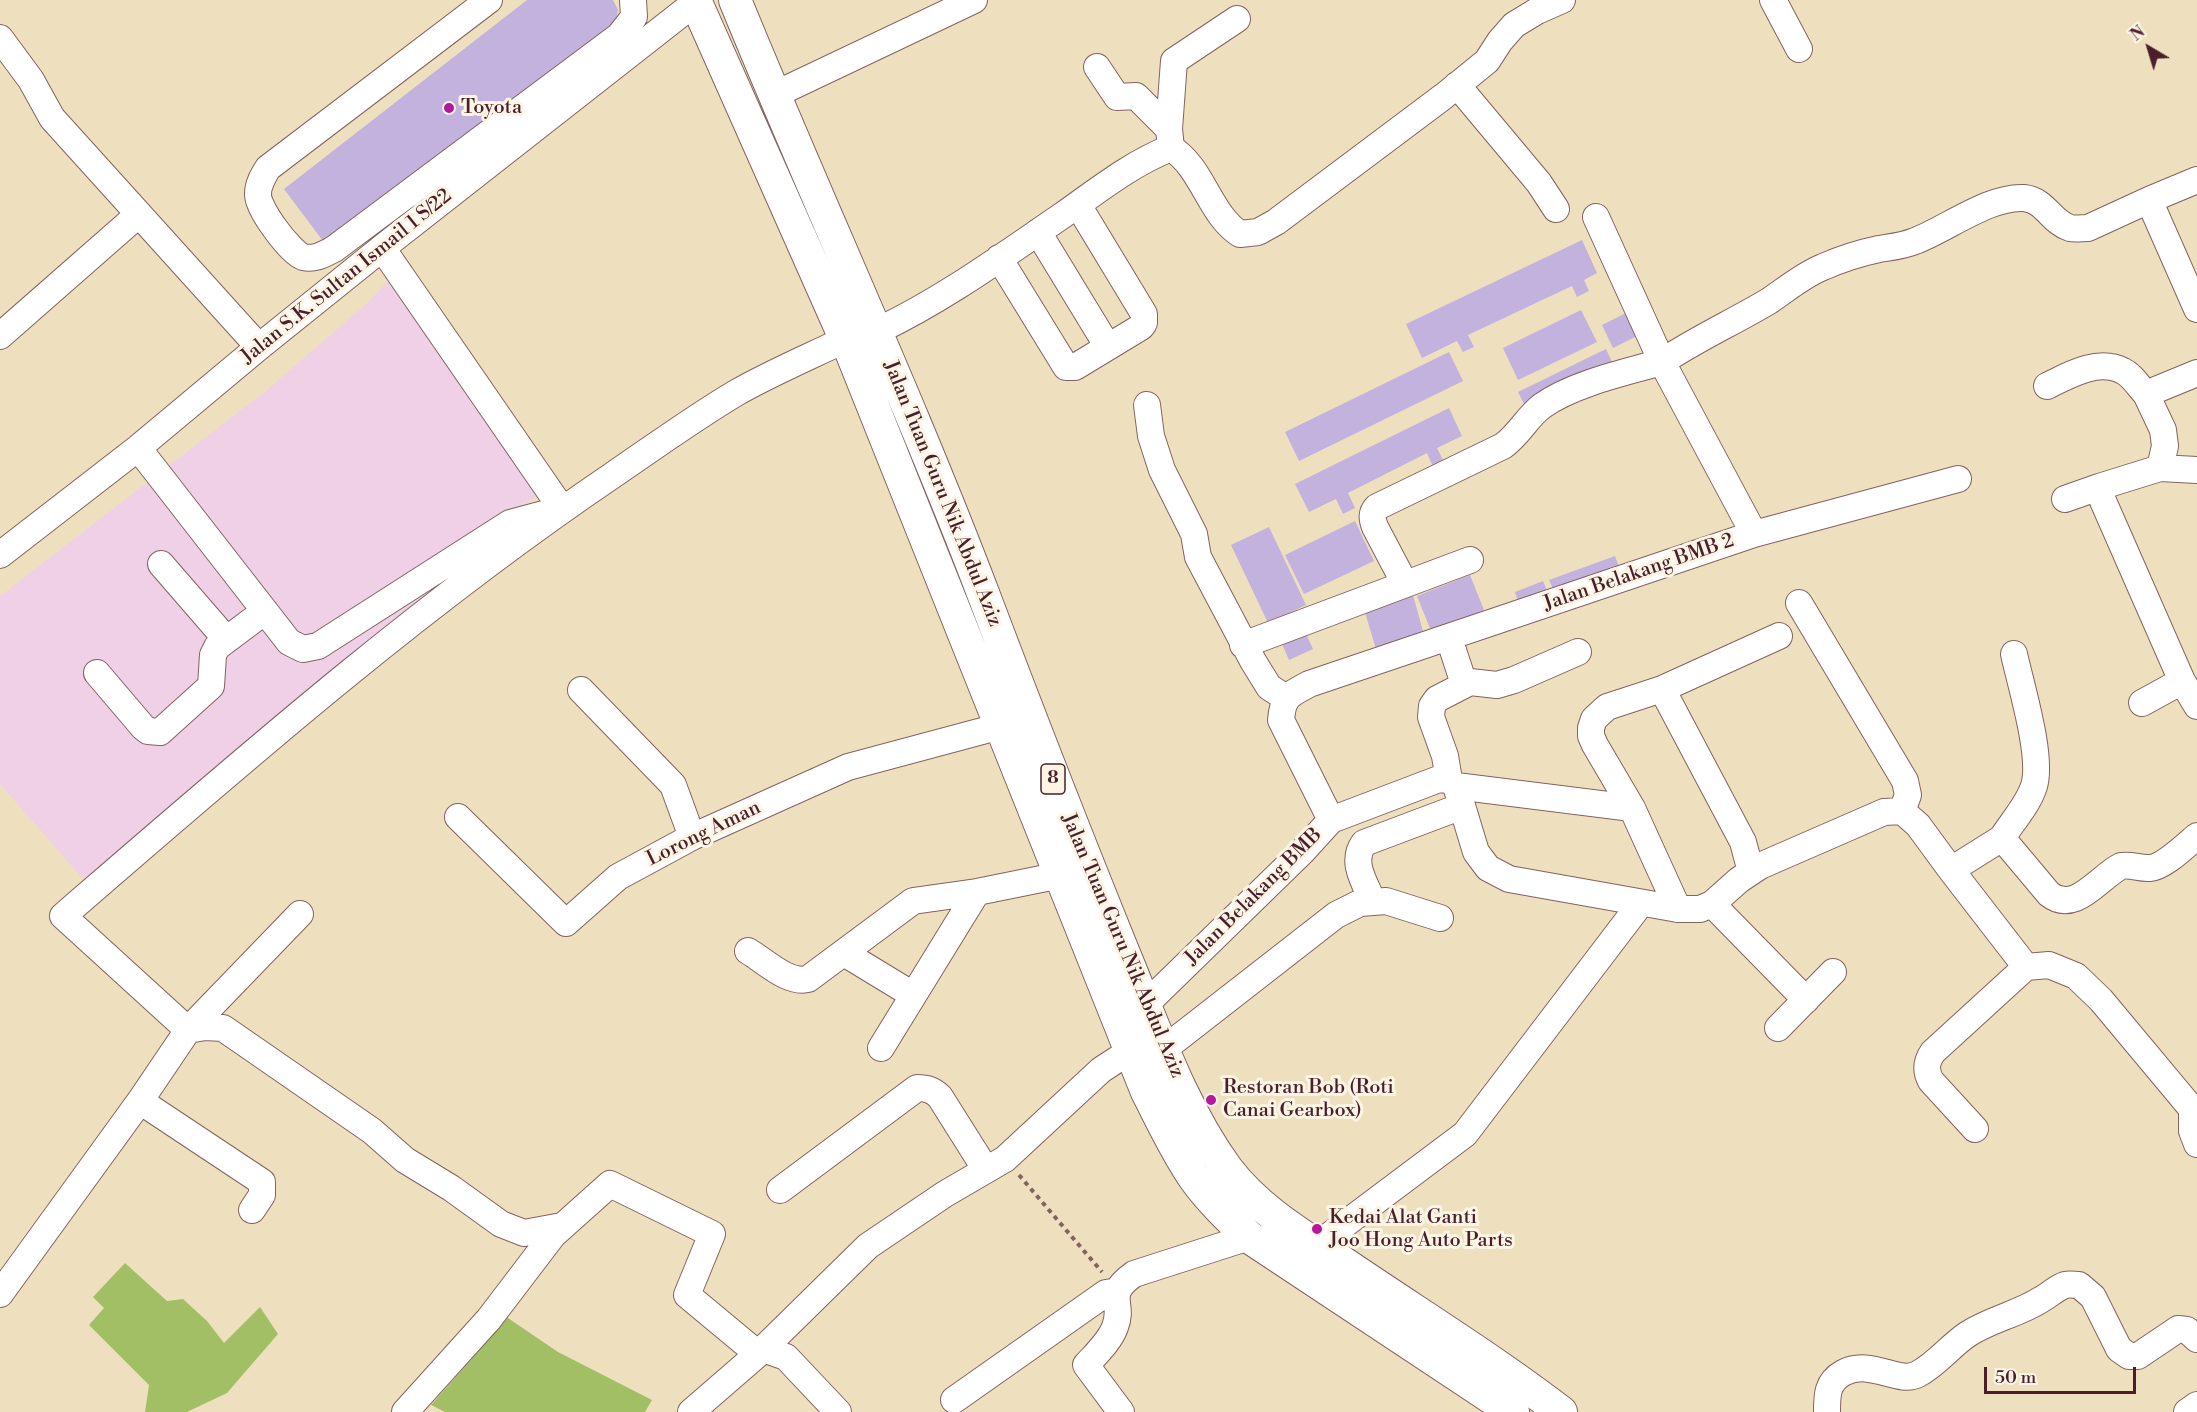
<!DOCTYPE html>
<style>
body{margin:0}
#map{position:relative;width:2197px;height:1412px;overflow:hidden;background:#eee0bf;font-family:"Libre Bodoni",serif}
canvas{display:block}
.north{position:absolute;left:2119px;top:18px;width:60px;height:60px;-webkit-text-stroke:4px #fcf5e5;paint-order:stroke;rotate:322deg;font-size:16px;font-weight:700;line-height:24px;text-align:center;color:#4a1f2b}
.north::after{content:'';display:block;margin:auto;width:21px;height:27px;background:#4a1f2b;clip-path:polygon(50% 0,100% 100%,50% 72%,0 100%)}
.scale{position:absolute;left:1984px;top:1367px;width:152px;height:27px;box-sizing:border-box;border:3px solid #4a1f2b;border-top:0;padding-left:8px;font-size:18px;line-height:21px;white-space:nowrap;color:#4a1f2b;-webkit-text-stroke:4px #fcf5e5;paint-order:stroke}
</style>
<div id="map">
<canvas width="2197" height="1412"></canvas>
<div class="north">N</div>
<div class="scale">50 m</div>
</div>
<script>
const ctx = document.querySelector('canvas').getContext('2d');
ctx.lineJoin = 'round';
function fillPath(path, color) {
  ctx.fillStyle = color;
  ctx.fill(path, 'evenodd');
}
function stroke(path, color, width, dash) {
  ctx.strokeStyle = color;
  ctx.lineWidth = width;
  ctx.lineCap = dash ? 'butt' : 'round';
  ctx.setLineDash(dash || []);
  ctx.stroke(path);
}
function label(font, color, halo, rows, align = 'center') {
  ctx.font = font + ' "Libre Bodoni",serif';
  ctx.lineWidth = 6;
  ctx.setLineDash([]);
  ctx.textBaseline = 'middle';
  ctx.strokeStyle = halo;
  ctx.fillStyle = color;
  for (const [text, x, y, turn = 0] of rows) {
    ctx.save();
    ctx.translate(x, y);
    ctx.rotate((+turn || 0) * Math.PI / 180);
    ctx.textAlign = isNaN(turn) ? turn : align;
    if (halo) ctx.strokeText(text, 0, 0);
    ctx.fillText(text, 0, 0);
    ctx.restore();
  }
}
fillPath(new Path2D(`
 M393,276L544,491L508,515L520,533L90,887L0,784V596L267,390L367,303Z`), '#efd0e6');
fillPath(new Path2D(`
 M125,1263L167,1301L183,1299L207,1321L224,1343L260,1307L278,1334L227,1393L187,1412H145L149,1385L89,1325L104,1308L93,1297Z
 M505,1316L558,1352L652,1400L645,1412H445L431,1405L478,1352Z`), '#a3bf66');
fillPath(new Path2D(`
 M527,0H613L618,10L615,27L329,249L284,189Z
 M1582,240L1597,273L1584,280L1589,291L1577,297L1572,286L1468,335L1474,347L1463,352L1457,341L1422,358L1406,324Z
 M1581,310L1597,342L1518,380L1503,348Z
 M1626,313L1637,336L1613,348L1602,325Z
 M1606,349L1613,364L1525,406L1518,392Z
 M1449,352L1463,381L1299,461L1285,432Z
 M1449,408L1462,436L1437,448L1445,464L1434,469L1427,453L1348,493L1355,508L1343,514L1336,499L1309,512L1295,484Z
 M1355,521L1374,561L1304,594L1285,555Z
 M1269,527L1306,605L1268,623L1231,545Z
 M1615,556L1619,567L1554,591L1549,580Z
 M1470,575L1484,610L1431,631L1417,596Z
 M1543,581L1548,593L1519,604L1515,592Z
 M1413,595L1424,635L1376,649L1364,609Z
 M1306,634L1313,649L1289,660L1282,644Z`), '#c3b1de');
const minor = new Path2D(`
 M489,0L268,168C263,176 258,184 258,194C257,208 290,252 303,257C315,260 324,254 334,249L619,36L634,17L633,0
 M1773,0L1799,49
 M0,38L31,80L52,118L259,347
 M1097,67L1117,97L1136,96L1169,129
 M1457,85L1539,183L1556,209
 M774,95L974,0
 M1171,148L1169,129L1174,61L1237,19
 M2149,200L2197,180
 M1038,232L1108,347
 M999,258L1066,367H1075L1141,327L1144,323V314L1078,205
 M877,331C943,300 1003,256 1063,215C1097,191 1132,163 1171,148C1203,168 1209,214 1240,234L1258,232L1276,222L1444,96L1487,61L1500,41L1514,25L1537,11L1562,0
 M0,336L139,214
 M2047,386C2069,375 2098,358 2123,371C2132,375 2139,387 2146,394L2197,373
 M2146,394L2163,430L2165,446L2160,468
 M1147,405L1151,436L1162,470L1194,534L1198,557L1253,661L1269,687L1286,698
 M138,448L289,642L303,649L318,646L510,523L562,509L382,248
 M2197,470L2160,468L2099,487L2103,501L2182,681L2197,706
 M2065,499L2099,487
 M1754,534L1958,479
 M0,555L138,448L259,347L382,248L696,2
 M161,564L226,639
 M1405,584L1375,527C1372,519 1371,513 1377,507L1503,446C1519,435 1527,417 1542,406C1572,384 1626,372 1662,362L1596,217
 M1799,603L1905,781L1908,795L1902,811
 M1449,638L1464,684
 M1243,645L1470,560
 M97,673L143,727L148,731L160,732L211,686L213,655L217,647L265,611
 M1662,689L1743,842L1751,872
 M581,690L673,785L692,837
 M2142,703L2182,681
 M1449,780L1445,756L1431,717L1432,706L1437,699L1470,682L1497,685L1514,680L1578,652
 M1456,786L1632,808
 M458,817L566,923L618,877L692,837L848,767L1001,726
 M1331,820L1281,720C1283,696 1289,695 1309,684L1754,534L1662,362C1696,339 1734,322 1769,301C1787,289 1803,275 1823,267C1841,259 1860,253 1879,249C1891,247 1903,246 1915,241C1947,229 1989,196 2024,198C2045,200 2051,222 2070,228C2075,229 2082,228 2088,228L2149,200L2197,309
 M2002,838C2012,822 2028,805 2034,786C2043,757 2021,686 2014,654
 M1951,870L2026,967L2049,965L2076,976L2101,1000L2192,1109V1131L2197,1144
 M1373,902C1365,883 1350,862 1364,843L1449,811
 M1712,904L1806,1000
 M1678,909L1632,808L1595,745L1591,736V728L1594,719L1607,707L1662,689L1779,636
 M300,914L188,1030L63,916C241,762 418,607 613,475C654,447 694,418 736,393C771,373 809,357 846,339
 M748,951C765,961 788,984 808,979L913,901L977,892
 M844,953L913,995
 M1145,1005L1302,852L1331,820L1439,779L1449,780L1456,786L1476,852L1488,868L1509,879L1678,909H1700L1712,904L1739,880L1760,866L1884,812L1902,811L1918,825L1951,870L2002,838L2049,894C2075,915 2099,877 2121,866C2131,864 2140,869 2150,868C2164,867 2186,845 2197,836
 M1778,1028L1833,972
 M881,1048L977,892L1061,875
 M1164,1049L1336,915L1360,903L1386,901L1440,918
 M140,1101L262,1182V1195L252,1210
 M1975,1129L1931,1081C1925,1070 1926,1062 1933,1052L2026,967
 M780,1190L917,1088C927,1088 933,1090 940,1097L986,1170
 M1317,1245L1465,1134L1641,903
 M0,1294L140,1101L188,1030L205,1027L223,1028L372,1131L405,1160L451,1188L501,1224L524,1233L562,1226
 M763,1349L786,1357L838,1412
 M954,1400L1106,1293L1118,1291
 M405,1412L489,1319L553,1235L610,1184L712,1234L687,1295L758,1354
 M691,1412L758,1354L868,1246L945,1194L1005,1159L1101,1070L1130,1051
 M1121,1412L1086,1365C1096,1354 1110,1341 1115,1327C1125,1302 1103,1296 1134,1274L1249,1237
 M1827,1412C1827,1395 1827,1382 1843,1373C1871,1358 1898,1385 1918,1374C1937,1364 1950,1346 1968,1334C1991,1319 2019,1314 2042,1299C2049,1295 2058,1287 2065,1285C2070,1284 2075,1285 2079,1285L2093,1297L2119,1349L2129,1356H2138L2178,1329L2187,1330L2197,1339
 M2187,1412L2197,1405`);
const major = new Path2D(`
 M695,0L852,354L1147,1092C1162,1121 1176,1152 1195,1179C1210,1200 1230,1219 1249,1237L1513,1412
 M735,0C817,201 909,398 986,601C1031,720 1077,838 1125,956C1155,1028 1181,1106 1227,1169C1258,1210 1303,1236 1345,1264C1417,1313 1492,1359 1561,1412`);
stroke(minor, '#83635f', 28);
stroke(major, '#83635f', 34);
stroke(new Path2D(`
 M1019,1175L1102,1272`), '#83635f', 4, [4.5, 4.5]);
stroke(minor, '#fff', 26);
stroke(major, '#fff', 32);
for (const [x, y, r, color] of [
 [449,108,6,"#b5179e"],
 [1211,1100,6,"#b5179e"],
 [1317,1229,6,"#b5179e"]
]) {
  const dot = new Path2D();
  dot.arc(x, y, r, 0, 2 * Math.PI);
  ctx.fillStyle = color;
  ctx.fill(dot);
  stroke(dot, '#fcf5e5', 2);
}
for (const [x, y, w] of [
 [1053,779,24]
]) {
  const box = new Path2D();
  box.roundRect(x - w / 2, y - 15, w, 30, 4.5);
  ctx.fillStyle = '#fcf5e5';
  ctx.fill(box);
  stroke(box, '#4a1f2b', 1.5);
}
label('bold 18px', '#4a1f2b', null, [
 ["8",1053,779]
]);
label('20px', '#4a1f2b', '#fcf5e5', [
 ["Toyota",461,108],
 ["Restoran Bob (Roti",1223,1088],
 ["Canai Gearbox)",1223,1111],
 ["Kedai Alat Ganti",1329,1218],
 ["Joo Hong Auto Parts",1329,1241]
], 'left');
label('20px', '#4a1f2b', '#fcf5e5', [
 ["Jalan S.K. Sultan Ismail 1 S/22",347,277,-39],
 ["Jalan Tuan Guru Nik Abdul Aziz",942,494,68],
 ["Jalan Belakang BMB 2",1639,573,-19],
 ["Lorong Aman",704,834,-26],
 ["Jalan Belakang BMB",1254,897,-45],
 ["Jalan Tuan Guru Nik Abdul Aziz",1122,946,67]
]);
</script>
